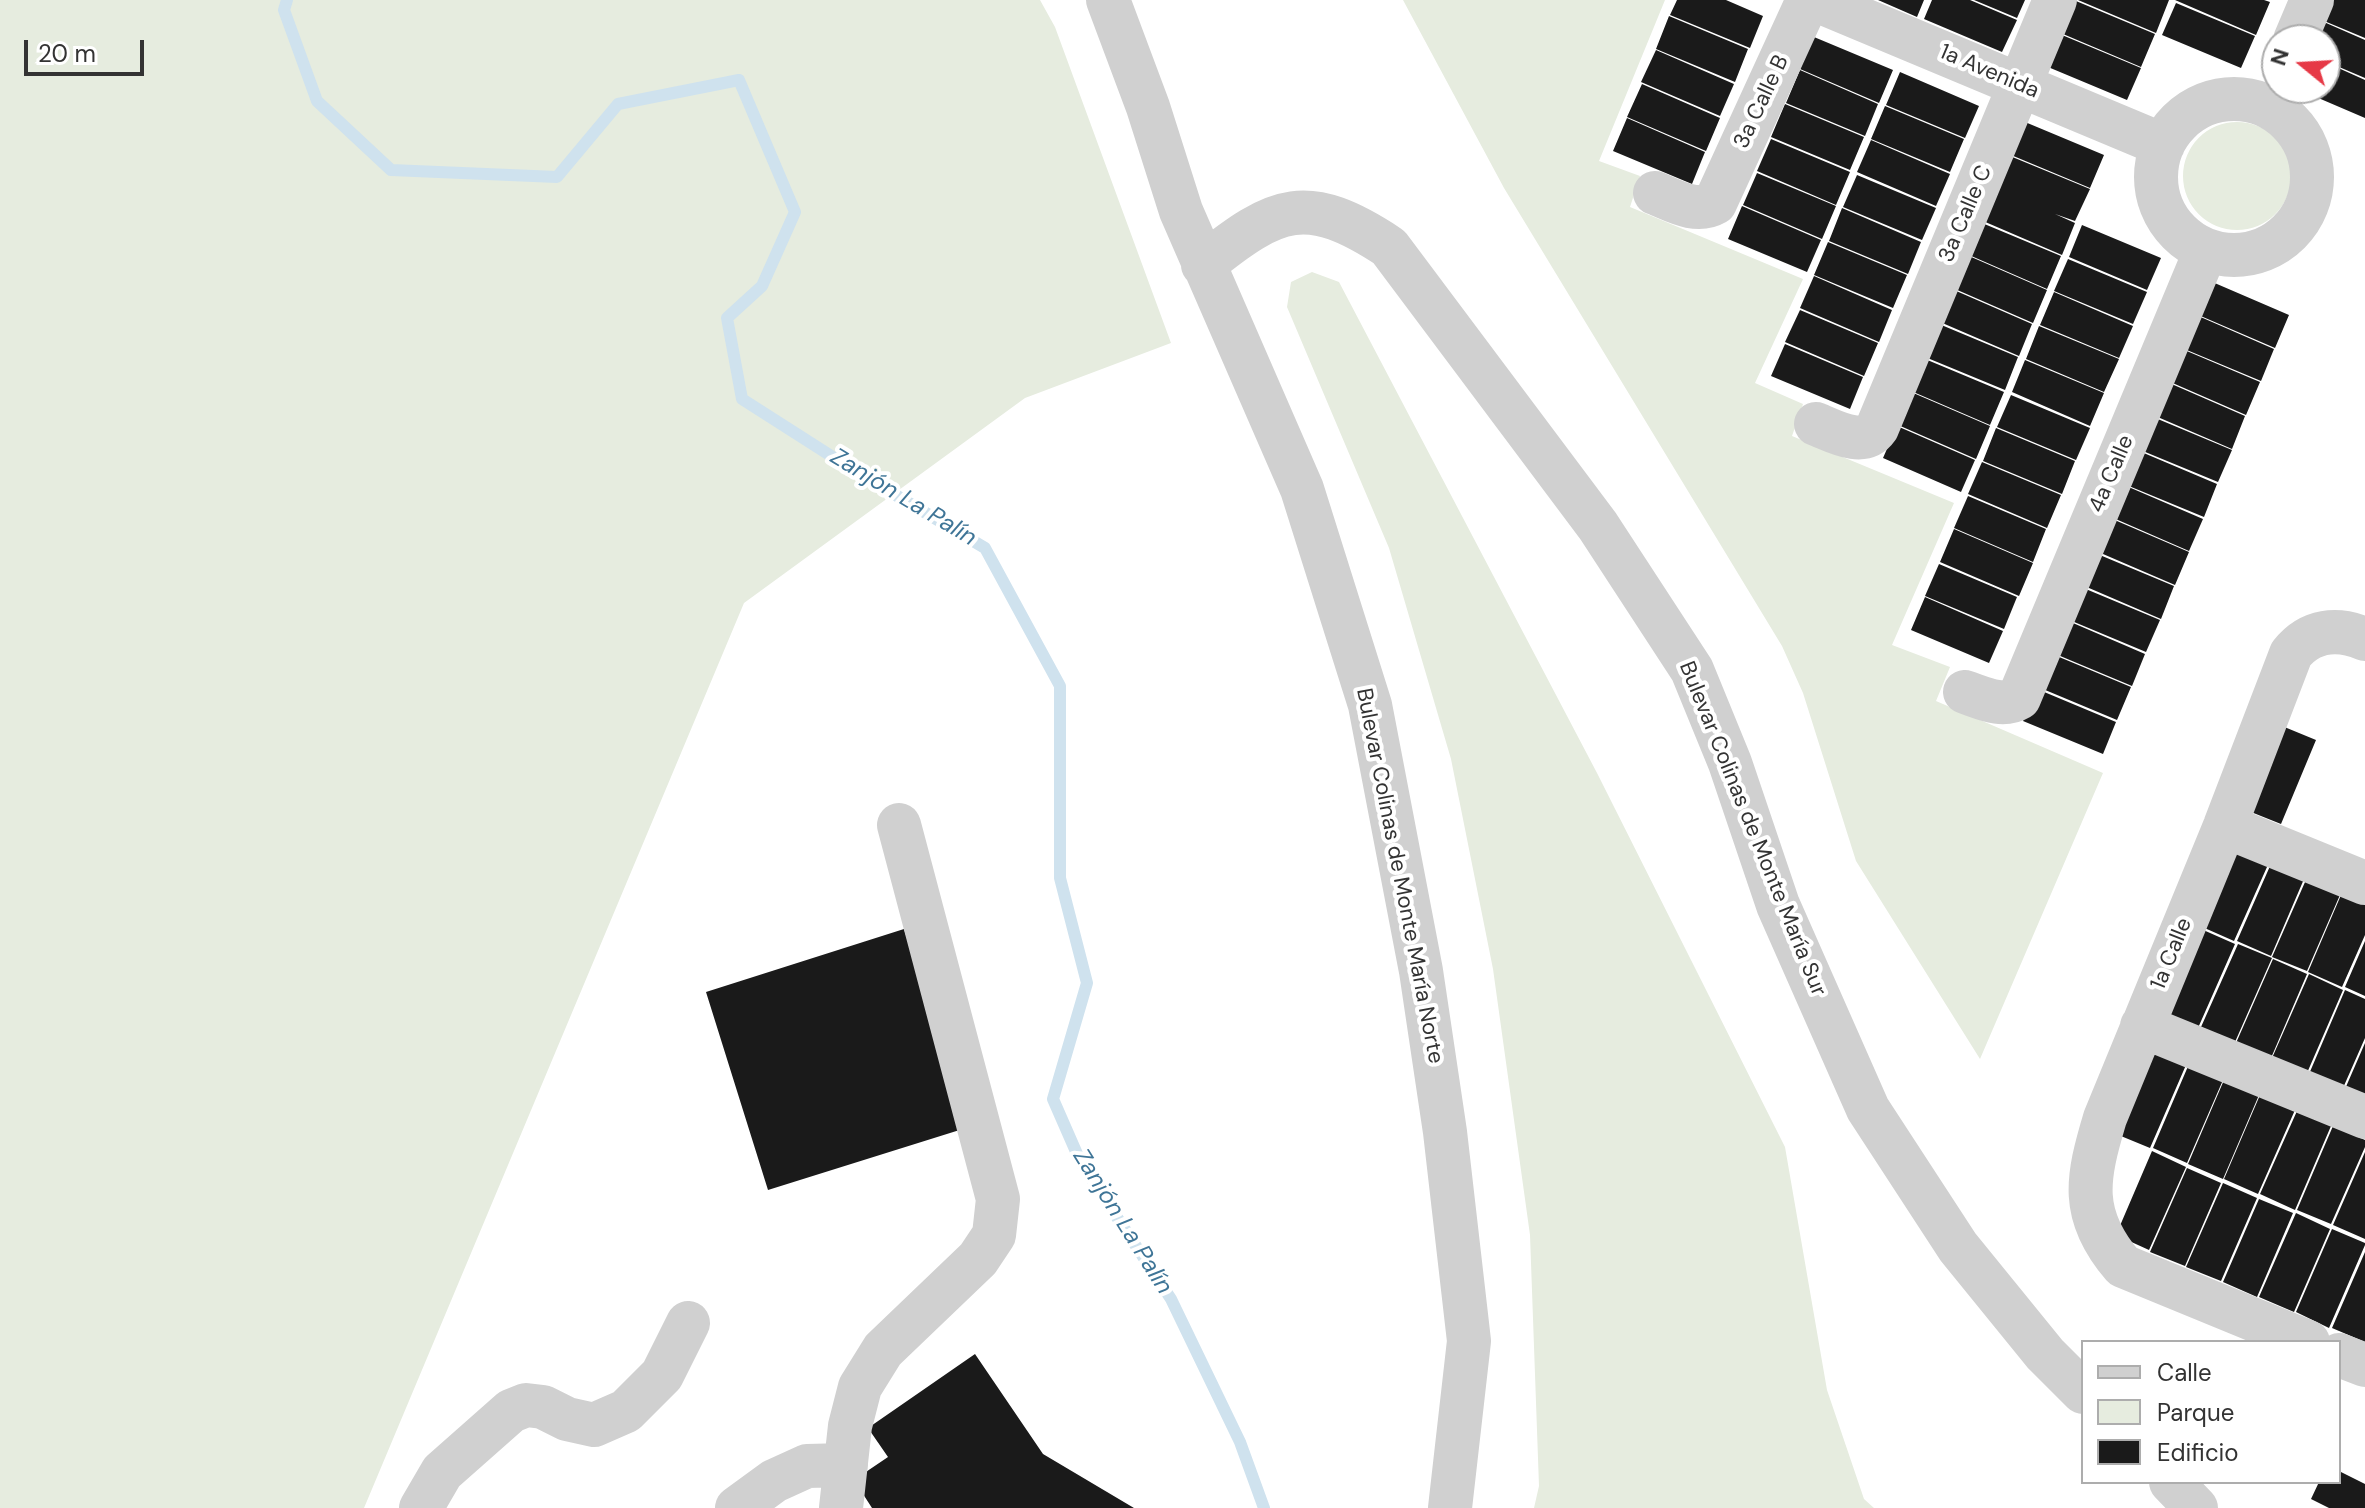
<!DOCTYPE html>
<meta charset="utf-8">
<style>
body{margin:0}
#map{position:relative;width:2365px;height:1508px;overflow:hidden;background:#fff;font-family:"DM Sans",sans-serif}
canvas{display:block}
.legend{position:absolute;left:2081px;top:1340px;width:260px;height:144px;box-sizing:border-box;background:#fff;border:2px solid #adadad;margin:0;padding:10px 14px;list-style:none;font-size:24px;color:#333}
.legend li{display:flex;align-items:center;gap:16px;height:40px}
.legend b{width:40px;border:2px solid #adadad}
.north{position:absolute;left:2261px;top:24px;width:80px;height:80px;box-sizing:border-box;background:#fff;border:2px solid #adadad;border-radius:50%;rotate:288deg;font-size:22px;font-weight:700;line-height:32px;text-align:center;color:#333}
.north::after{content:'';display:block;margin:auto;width:28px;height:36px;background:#e63946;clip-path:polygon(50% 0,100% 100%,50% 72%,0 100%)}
.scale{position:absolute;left:24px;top:40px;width:120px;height:36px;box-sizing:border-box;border:4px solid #333;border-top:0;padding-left:10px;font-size:24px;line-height:28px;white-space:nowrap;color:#333;-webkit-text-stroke:6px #fff;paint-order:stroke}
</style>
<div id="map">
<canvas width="2365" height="1508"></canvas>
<ul class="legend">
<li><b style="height:10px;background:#d0d0d0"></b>Calle</li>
<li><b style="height:22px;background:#e6ecdf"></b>Parque</li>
<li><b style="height:22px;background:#1a1a1a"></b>Edificio</li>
</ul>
<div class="north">N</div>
<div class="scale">20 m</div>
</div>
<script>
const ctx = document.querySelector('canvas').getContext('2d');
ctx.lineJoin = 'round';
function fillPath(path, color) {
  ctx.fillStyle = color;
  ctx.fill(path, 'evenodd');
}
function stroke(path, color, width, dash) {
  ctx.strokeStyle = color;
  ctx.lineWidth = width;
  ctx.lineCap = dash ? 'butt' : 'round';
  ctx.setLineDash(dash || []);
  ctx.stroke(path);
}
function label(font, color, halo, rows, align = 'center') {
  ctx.font = font + ' "DM Sans",sans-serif';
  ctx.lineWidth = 8;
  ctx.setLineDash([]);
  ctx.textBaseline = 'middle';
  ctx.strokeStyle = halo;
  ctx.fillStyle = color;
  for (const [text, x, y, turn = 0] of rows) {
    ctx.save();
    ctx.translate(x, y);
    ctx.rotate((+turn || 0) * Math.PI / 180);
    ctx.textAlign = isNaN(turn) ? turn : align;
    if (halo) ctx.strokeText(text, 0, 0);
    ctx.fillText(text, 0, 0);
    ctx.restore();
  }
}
fillPath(new Path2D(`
 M0,0H1040L1055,27L1171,343L1025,398L744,603L364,1508H0Z
 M1403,0H1665L1599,161L1640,176L1630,207L1803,279L1755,383L1803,404L1792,436L1954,503L1892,645L1950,667L1936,701L2103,773L1980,1059L1856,861L1803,693L1782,646L1504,188Z
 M2183 176a54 54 0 1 1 108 0a54 54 0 1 1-108 0Z
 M1312,272L1339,282L1597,773L1785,1147L1827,1390L1864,1499L1874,1508H1534L1539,1486L1530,1235L1493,969L1451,759L1389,548L1287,307L1291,282Z`), '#e6ecdf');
stroke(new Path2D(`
 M287,0L284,10L317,101L391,170L557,177L618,104L739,80L795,212L762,286L727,318L742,399L850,468L985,548L1060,686V878L1087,983L1053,1099L1081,1163L1171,1299L1240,1442L1264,1508`), '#cfe2ee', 12);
fillPath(new Path2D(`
 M1677,0H1726L1763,16L1750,48L1670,15Z
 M1878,0H1924L1917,17Z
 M1932,0H1970L2017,20L2002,52L1924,19Z
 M1974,0H2025L2017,18Z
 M2078,0H2169L2156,33Z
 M2175,0H2264L2270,2L2256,35Z
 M2325,0H2365V38L2317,18Z
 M2076,1L2155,34L2141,67L2063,34Z
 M2176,3L2255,36L2241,68L2162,35Z
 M1669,16L1748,49L1735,82L1656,49Z
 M2317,19L2365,40V78L2325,61V40H2308Z
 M2062,35L2141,68L2127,100L2048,67Z
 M1814,37L1893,70L1879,103L1800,69Z
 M1656,50L1734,84L1720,116L1641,82Z
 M2325,62L2365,80V118L2295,88H2325Z
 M1800,70L1878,104L1865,136L1786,103Z
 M1900,72L1979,106L1965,138L1886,105Z
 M1642,84L1720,118L1706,151L1627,117Z
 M1785,104L1864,137L1850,170L1771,137Z
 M1885,106L1964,139L1950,172L1871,139Z
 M1627,118L1705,152L1692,184L1613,151Z
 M2025,122L2104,155L2090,188L2011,155Z
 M1771,139L1850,172L1836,205L1757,171Z
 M1871,140L1950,174L1936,206L1857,172Z
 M2010,156L2090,189L2075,221L2055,214L2075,223L2062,255L1983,221Z
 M1757,173L1836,206L1822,239L1743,205Z
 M1857,175L1936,208L1922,240L1843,207Z
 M1742,206L1821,240L1807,272L1728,239Z
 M1842,208L1921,242L1908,274L1829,241Z
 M1982,223L2061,256L2047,289L1969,255Z
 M2082,225L2161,258L2147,290L2069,257Z
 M1828,242L1907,275L1893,308L1814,275Z
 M1969,256L2047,290L2033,323L1955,289Z
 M2068,259L2147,292L2133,324L2054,291Z
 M1814,276L1892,310L1879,342L1800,308Z
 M2210,281L2289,315L2275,348L2196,314Z
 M1954,290L2032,324L2019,356L1940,322Z
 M2054,292L2133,326L2119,358L2040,325Z
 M1800,310L1878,343L1864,376L1785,342Z
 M2196,315L2274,349L2261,381L2182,348Z
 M1939,324L2018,357L2005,390L1925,357Z
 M2039,326L2119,359L2104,392L2026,359Z
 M1785,344L1863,377L1850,409L1771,376Z
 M2182,349L2260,382L2246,415L2168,381Z
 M1925,359L2004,392L1990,425L1911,391Z
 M2025,360L2104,393L2090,426L2012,392Z
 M2167,382L2245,416L2232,449L2153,415Z
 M1911,392L1990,426L1976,459L1898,425Z
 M2011,395L2090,428L2076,460L1997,427Z
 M2153,417L2232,450L2218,482L2138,449Z
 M1897,426L1975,460L1961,492L1883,458Z
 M1996,428L2075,461L2062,494L1983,461Z
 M2139,451L2217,484L2204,517L2124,484Z
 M1982,462L2061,495L2047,528L1968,494Z
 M2124,485L2203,519L2189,551L2111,517Z
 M1968,496L2046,529L2033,562L1954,528Z
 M2110,518L2189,552L2175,585L2096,551Z
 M1954,529L2033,563L2019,596L1940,562Z
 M2095,553L2174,586L2161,619L2082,585Z
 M1939,564L2017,597L2004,629L1925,596Z
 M2081,587L2160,620L2146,652L2067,619Z
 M1925,597L2003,631L1989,663L1911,630Z
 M2066,620L2145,654L2132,686L2053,653Z
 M2052,654L2131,687L2117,720L2038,687Z
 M2037,689L2116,722L2103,754L2023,721Z
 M2282,726L2316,740L2281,824L2246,810Z
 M2237,842L2271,858L2234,941L2200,926Z
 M2274,857L2307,872L2271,956L2237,941Z
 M2309,873L2343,888L2307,971L2272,957Z
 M2344,888L2365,897V935L2342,987L2308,972Z
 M904,929L966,1128L768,1190L706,992Z
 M2201,929L2235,944L2198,1028L2165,1013Z
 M2365,941V996L2345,987Z
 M2238,944L2272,958L2235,1042L2201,1027Z
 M2273,959L2307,974L2271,1058L2236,1043Z
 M2309,974L2343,990L2307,1073L2272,1058Z
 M2345,990L2365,999V1038L2343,1088L2309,1074Z
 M2365,1043V1097L2345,1089Z
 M2153,1050L2186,1065L2150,1148L2116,1134Z
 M2189,1064L2223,1080L2187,1163L2153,1148Z
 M2224,1080L2259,1095L2223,1179L2188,1164Z
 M2260,1095L2295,1110L2258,1194L2224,1179Z
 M2297,1111L2331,1126L2295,1210L2260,1194Z
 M2333,1126L2365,1140V1147L2331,1224L2297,1210Z
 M2152,1151L2186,1167L2149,1250L2116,1235Z
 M2365,1152V1239L2333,1225Z
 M2187,1168L2221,1183L2185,1266L2150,1252Z
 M2223,1183L2257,1198L2221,1281L2186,1267Z
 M2259,1199L2293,1213L2257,1297L2223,1282Z
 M2296,1213L2330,1229L2294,1312L2259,1297Z
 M2332,1229L2365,1243V1245L2329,1328L2296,1312Z
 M2365,1252V1342L2332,1328Z
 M975,1354L1043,1454L1134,1508H872L854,1480L888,1457L868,1428Z
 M2339,1471L2365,1484V1508H2329L2311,1499L2319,1482H2339Z`), '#1a1a1a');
stroke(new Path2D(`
 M1108,0L1148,107L1181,211L1302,489L1370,705L1421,971L1445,1132L1469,1341L1450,1508
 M1816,0L2163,145
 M2295,40L2312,0
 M2156 177a78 78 0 1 1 156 0a78 78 0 1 1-156 0Z
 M1655,193C1673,200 1696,214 1715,203L1808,0
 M1203,265C1277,205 1307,193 1389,247L1598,526L1692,670L1730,763L1778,905L1868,1109L1958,1247L2045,1354L2083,1392
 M1816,424C1834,431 1863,448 1877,428L2055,0
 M1965,692C1983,698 2002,708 2019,698L2206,250
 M2225,826L2365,883
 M2142,1026L2365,1117
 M2308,1342L2123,1266C2079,1215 2087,1178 2105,1118L2225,826L2291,654C2310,630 2337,627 2365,639
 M2339,1355L2365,1365
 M2171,1482L2196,1508
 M421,1508L442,1472L511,1411L526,1405L543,1407L567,1419L594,1425L626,1411L662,1375L688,1323
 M737,1508L774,1481L807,1466L846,1465
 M841,1508L850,1426L860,1387L883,1350L978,1259L994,1235L998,1199L899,825`), '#d0d0d0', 44);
label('22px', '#333', '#fff', [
 ["1a Avenida",1989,72,23],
 ["3a Calle B",1762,102,-65],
 ["3a Calle C",1966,214,-67],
 ["4a Calle",2112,474,-67],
 ["Bulevar Colinas de Monte María Sur",1752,829,68],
 ["Bulevar Colinas de Monte María Norte",1399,876,79],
 ["1a Calle",2172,954,-68]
]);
label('italic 24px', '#3f7597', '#fff', [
 ["Zanjón La Palín",903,498,31],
 ["Zanjón La Palín",1122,1222,58]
]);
</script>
